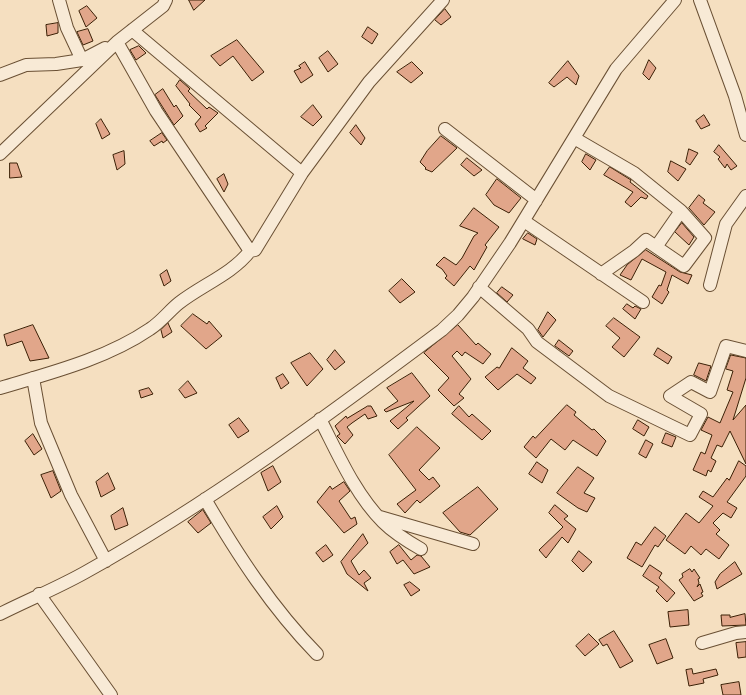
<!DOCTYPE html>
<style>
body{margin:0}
canvas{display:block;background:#f5dfc0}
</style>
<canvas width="746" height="695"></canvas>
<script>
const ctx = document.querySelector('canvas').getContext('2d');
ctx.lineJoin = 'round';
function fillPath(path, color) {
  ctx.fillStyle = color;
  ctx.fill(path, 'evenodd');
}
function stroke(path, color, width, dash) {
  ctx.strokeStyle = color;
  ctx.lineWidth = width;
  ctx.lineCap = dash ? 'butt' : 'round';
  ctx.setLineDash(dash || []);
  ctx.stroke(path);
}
const building = new Path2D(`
 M189,0H205L194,10Z
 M87,6L97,18L86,27L79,11Z
 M445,9L451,17L441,25L435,20Z
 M58,23V33L47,36L46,25Z
 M368,27L378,34L372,44L362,37Z
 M88,29L93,41L83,45L77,32Z
 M237,40L264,72L252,81L233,56L220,66L211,56Z
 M139,46L146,53L136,60L130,50Z
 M328,51L338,64L328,72L319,58Z
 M649,60L656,68L649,80L643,74Z
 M568,61L579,76L576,85L567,77L554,87L549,83Z
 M305,62L313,75L301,83L294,71L301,68L299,66Z
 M412,62L423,73L411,83L397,72Z
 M180,80L189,88L190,89L188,91L207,109L209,107L218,113L205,126L207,128L200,132L195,124L201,117L189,105L190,104L176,86Z
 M163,89L174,107L176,105L183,116L174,125L155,95Z
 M313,105L322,117L313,126L301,117Z
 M704,115L710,125L701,129L696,121Z
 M101,119L110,134L102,139L96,124Z
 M356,125L365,138L361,145L350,133Z
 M162,133L167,140L163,143L162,141L154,146L150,141Z
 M441,136L457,148L432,172L425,169L426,168L420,162L427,151Z
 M719,145L737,166L731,170L727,164L725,168L718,159L720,157L714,152Z
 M689,149L698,153L690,165L686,162Z
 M124,151L125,164L117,170L113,155Z
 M586,154L596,160L590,170L582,162Z
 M467,158L482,170L474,176L461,165Z
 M671,161L686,169L678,181L668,172Z
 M10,163H17L22,177L10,178Z
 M610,167L631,180L630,182L648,196L646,199L641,197L631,207L625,202L633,192L604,175Z
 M224,174L228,184L224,192L217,179Z
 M497,179L521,198L509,213L494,205L486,195Z
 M699,195L705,200L703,203L715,212L704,225L689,208Z
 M474,208L499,227L485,245L487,247L474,270L470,266L454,286L445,278L447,276L442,269L436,265L444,257L456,265L462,258L474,236L478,233L460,226Z
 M682,223L694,237L689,245L675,232Z
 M528,233L537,239L535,245L523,239Z
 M646,250L680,272L692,275L688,284L672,275L667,290L669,292L662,304L652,297L659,285L661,286L666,272L642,259L631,280L620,275L627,265Z
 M167,270L171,281L164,286L160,275Z
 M402,279L415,292L400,303L389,291Z
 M502,287L513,295L507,302L497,293Z
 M627,304L633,308L635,306L641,309L635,319L623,309Z
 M548,312L556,320L543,337L538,330Z
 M193,314L207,324L209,321L222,336L206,349L181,326Z
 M614,318L640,337L624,357L612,347L620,338L606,326Z
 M168,323L172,332L163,338L161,330Z
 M33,325L49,358L30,361L22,341L7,346L4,335Z
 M458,325L476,345L478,343L491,354L483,364L465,352L462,356L457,351L452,356L471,379L459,394L464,398L454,406L438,390L449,378L424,353Z
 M559,340L573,351L569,356L555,346Z
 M512,348L528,361L523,368L536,378L531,384L517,374L498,390L485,377L497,367L499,368Z
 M658,348L672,357L668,364L654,355Z
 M335,350L345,362L335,370L327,360Z
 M310,353L323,369L307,386L291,363Z
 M731,355L746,358V378L733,420L746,405V464L730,431L722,447L717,445L711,458L716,461L711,472L708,470L706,476L693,470L701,452L705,454L712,435L701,430L708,417L720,423L733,392L727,390L733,371L726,369Z
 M699,363L711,366L706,381L694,375Z
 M412,373L430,396L406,418L408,420L398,429L390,421L414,401L386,412L384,410L398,401L387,388Z
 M283,374L289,383L281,389L276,378Z
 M188,381L197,393L185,398L179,390Z
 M149,388L153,394L141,398L139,391Z
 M567,405L576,412L574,415L592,430L594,429L606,441L597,456L573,440L565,450L551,439L536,458L524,447L533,436L535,438Z
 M368,406H371L377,416L368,419L365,414L352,423L347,427L353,435L345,444L337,436L340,434L335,426L346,416L347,418Z
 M459,406L469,417L472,414L491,431L482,440L452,414Z
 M239,418L249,431L238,438L229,425Z
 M638,420L649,427L644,436L633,429Z
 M417,427L440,448L419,470L429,480L433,477L440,486L420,503L417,500L405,513L397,504L416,490L389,455Z
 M666,433L676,437L672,447L662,443Z
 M33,434L42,449L34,455L25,441Z
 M646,440L653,444L646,458L639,454Z
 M739,461L746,466V476L727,502L737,508L731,518L723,513L713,523L720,530L716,534L729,545L719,559L706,549L701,555L691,546L685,554L666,540L686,513L699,523L713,506L699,497L703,491L713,497L727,478L729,480Z
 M537,462L548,470L542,483L529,474Z
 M273,466L281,482L268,491L261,473Z
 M578,467L594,478L584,493L595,498L587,512L578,508L557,493Z
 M53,471L61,491L51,498L41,475Z
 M108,473L115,489L101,497L96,482Z
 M344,482L350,491L339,501L351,519L355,517L357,524L344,533L317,502L330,486L332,489Z
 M478,487L498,509L470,535L460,532L443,513Z
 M555,505L568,516L564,519L576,529L568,543L562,537L546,558L539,550L563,527L549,513Z
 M277,506L283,517L271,529L263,517Z
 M123,508L128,525L115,530L111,516Z
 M203,510L211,523L198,533L188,522Z
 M655,527L666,536L658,547L655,545L642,567L627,558L636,542L641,545Z
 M363,534L368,543L351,561L359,575L364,570L371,578L364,583L368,591L347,574L341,562Z
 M326,545L333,555L323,562L316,553Z
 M399,545L411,560L417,555L421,556L430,567L414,574L403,560L397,564L390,552Z
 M579,551L592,562L583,572L572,561Z
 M735,562L742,574L717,589L715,582L720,574Z
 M650,565L662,573L659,578L675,593L667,602L656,591L659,587L643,576Z
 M690,569L692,572L694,569L700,578L698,579L699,583L697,587L700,584L703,592L701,593L703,596L694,601L679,580L683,577L682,574Z
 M410,582L420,590L411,596L404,585Z
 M688,610L689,625L670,627L668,612Z
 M745,614L746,625L722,626L721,615H730V617Z
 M614,631L633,661L620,668L607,644L603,646L599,640Z
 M589,634L599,644L585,656L576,646Z
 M666,639L673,658L657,664L649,645Z
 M746,642V657L738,658L736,643Z
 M692,669L693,674L716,669L718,675L703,679L704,683L689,686L686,670Z
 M739,682L741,695H723L721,685Z`);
fillPath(building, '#e1a68a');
stroke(building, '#3b2006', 1);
const minor = new Path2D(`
 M59,0L67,28L82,60
 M700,0L735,96L746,135
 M132,30L302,173
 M117,42L156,111L250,251
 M0,75L26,65L56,64L82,60L105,48
 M445,129L534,198L536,201
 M574,138L634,173L681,211
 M0,154L117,42L163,6L166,0
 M524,221L643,302
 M601,274L634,251L646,240L684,266L705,238L681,211L656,247
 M710,285L726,224L746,196
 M479,287L528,329L537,342L609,396L690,435L701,414L670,396L691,382L710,392L726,346L746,351
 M33,378L41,423L71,495L106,561
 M0,388C50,373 106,359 150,329C161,322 169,311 179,303C202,285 232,274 250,251L255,250L302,173L369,82L443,0
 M320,419C338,454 355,494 383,522C394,533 407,541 421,549
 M205,499C237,554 272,608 317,654
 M380,517L473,544
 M39,594L111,695
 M0,614C28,600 57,588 84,573C210,503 327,416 442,330L458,315L473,297L510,243L616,69L675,0
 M702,643L736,633L746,632`);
stroke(minor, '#6a5034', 14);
stroke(minor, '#f8ead6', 12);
</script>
